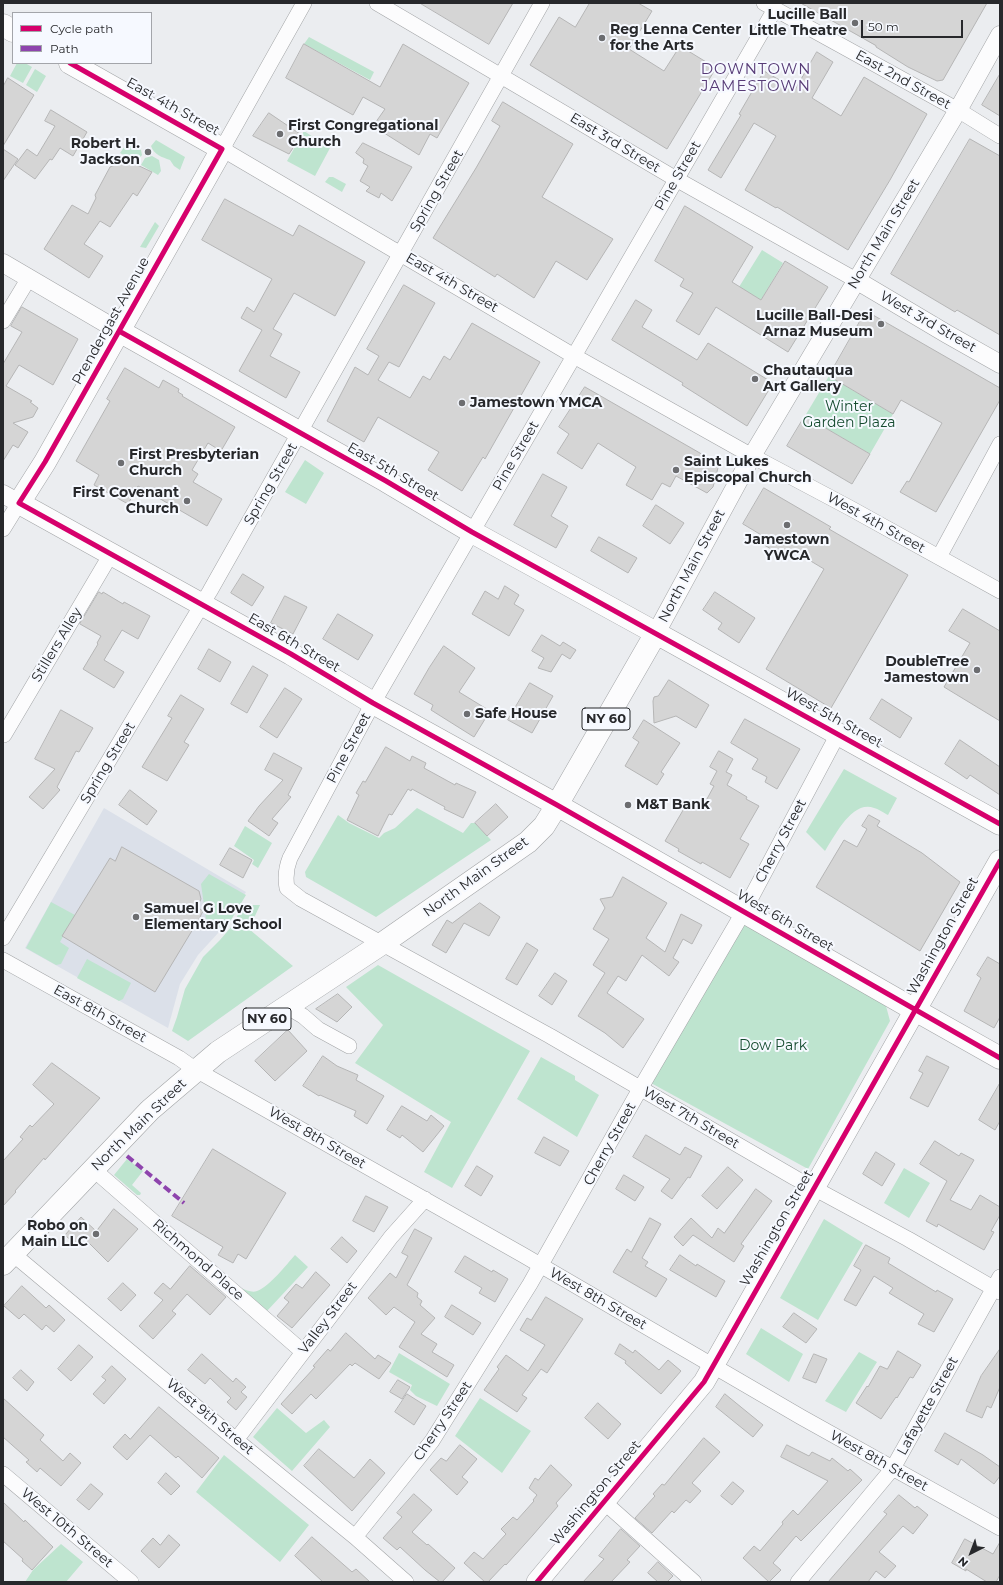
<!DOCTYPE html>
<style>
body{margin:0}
#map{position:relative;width:1003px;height:1585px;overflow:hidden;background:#ebedf0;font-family:Montserrat,sans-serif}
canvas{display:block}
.frame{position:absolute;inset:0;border:4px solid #27282b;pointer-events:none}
.legend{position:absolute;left:12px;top:12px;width:140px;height:52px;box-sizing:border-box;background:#f6f9ff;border:1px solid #a3a5aa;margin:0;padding:5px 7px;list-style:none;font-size:12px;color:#27282b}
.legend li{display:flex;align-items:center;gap:8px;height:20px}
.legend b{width:20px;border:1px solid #a3a5aa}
.north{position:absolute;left:951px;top:1533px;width:40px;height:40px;-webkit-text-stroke:3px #f6f9ff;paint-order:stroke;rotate:222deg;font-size:11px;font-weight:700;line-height:16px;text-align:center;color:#27282b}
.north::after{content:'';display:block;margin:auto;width:14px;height:18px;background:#27282b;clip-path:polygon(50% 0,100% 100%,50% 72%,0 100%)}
.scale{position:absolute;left:861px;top:20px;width:102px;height:18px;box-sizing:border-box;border:2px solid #27282b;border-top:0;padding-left:5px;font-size:12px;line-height:14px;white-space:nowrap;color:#27282b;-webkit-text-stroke:3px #f6f9ff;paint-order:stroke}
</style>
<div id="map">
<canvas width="1003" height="1585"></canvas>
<div class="frame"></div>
<ul class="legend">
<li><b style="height:5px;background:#d6006c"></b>Cycle path</li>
<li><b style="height:5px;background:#8e44ad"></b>Path</li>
</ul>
<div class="north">N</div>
<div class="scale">50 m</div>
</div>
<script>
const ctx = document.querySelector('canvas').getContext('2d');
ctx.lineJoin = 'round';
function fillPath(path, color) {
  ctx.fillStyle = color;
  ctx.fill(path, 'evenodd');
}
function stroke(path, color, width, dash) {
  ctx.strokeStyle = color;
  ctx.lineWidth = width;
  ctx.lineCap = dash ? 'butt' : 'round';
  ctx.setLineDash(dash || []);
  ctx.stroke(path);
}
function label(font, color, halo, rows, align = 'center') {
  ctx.font = font + ' Montserrat,sans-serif';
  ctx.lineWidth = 4;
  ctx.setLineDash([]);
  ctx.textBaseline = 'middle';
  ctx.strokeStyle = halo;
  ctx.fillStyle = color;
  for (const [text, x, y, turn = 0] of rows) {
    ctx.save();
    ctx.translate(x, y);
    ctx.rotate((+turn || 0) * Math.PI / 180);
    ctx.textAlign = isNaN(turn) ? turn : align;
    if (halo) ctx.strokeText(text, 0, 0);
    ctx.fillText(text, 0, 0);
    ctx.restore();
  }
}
fillPath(new Path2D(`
 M104,808L246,892L219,932L198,955L180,984L168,1028L25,948Z`), '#dbe0e9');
fillPath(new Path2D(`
 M309,37L374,72L370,80L304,44Z
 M17,63H25L32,67L23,83L10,76Z
 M35,69L46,76L37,92L26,85Z
 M304,131L330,148L315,176L287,161Z
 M156,140L185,157L180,170L174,166L170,160C162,157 154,155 151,146Z
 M128,142L141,150L142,155L137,162L120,153Z
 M152,156L159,160L161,171L158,175L141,165L145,158Z
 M329,177H333L346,184L342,192L325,182Z
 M155,222L159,226L146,248L140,247Z
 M762,250L783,263L761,300L739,287Z
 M829,376L893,414L870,454L805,416Z
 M305,460L324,473L306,504L285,492Z
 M844,769L897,798L888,815C884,813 879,809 874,808C852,800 835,836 825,851L806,832Z
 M417,808L463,833L471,823H475L491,840L376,917L306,877L305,872L338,815L349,823L379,838L384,833L395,828Z
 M245,826L272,843L258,868L252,864L254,860L234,846Z
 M209,874L246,895L225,930L206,919L201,884Z
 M51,902L75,915L60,942L69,948L61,964L56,965L26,948Z
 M243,905H260L249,929L293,966L188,1041L172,1031L177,1017L185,989L203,957L220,940L232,926Z
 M743,923L886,1006L890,1021L808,1169L651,1083Z
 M87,959L131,983L123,999L119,1001L77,978Z
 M378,965L530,1051L452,1188L424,1172L451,1122L355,1063L383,1025L346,987Z
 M541,1057L575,1076V1080L599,1095L577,1137L517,1099Z
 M127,1159L143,1171L132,1185L141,1193L140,1195H137L114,1175Z
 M904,1168L930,1183L909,1218L884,1203Z
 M824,1219L863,1243L818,1320L780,1298Z
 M295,1255L308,1267L267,1311L241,1288C246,1290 252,1293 257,1291C270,1286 286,1265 295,1255Z
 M761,1328L803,1354L789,1382L746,1354Z
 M859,1352L877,1362L846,1412L825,1401Z
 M399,1353L450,1384L437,1406L416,1396L410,1390L412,1385L389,1372Z
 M480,1398L531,1431L502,1473L455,1436Z
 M277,1408L306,1433L324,1420L330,1427L292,1471L253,1437Z
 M224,1455L309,1525L280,1562L196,1492Z
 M61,1544L83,1562L66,1582H25L33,1570Z`), '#bee4cf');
const building = new Path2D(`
 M420,3H513L489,44Z
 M590,3H638L652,11L629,49L664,71L680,46L716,68L667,149L530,65L559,17L575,27Z
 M801,3H987L943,80L937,81L908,67L876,47V46Z
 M304,44L380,87L403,44L469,83L437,138L430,134L419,155L373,126L385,109L363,97L353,115L286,78Z
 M817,52L833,62L812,98L841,116L864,77L927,114L890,180L848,250L777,207L776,208L745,190L776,136L754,123L721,178L708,170L741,115L739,114L764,71L795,89Z
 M1000,74V116L982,105Z
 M8,78L34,95L3,146V87Z
 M503,102L573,144L542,197L613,239L587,280L556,261L534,298L497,274L495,277L433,238L476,168L500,126L492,121Z
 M51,110L87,132L73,156L60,148L52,160L50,159L35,179L15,165L27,149L37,156L55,126L45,121Z
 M269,113L300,134L295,145L289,154L253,136Z
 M970,139L1000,156V335L957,310L955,312L891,274Z
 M363,143L412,167L392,201L381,193L379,198L366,191L370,187L360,181L368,166L363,163L364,159L356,153Z
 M3,149L18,159L3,181Z
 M120,157L152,172L137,196L133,193L110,227L100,221L84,244L103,256L89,278L44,249L72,205L88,214L96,198L95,195L110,167L115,165Z
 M225,199L293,236L299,225L365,262L335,316L294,293L273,329L282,334L270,356L300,372L286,398L239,371L262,330L241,318L247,307L254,312L272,279L202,240Z
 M685,206L753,247L732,282L761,300L785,261L828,287L788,352L716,307L699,335L676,321L693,293L680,286L684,279L655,261Z
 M404,285L435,303L399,367L389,362L378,380L410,398L423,376L430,380L444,356L450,360L472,323L540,362L485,459L483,457L462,491L428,470L439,452L378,417L364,442L327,421L355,367L368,375L379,356L367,349Z
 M636,300L652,310L642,327L697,360L708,343L773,383L747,426L682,385L683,383L612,340Z
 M22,307L78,339L53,385L19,365L6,386L32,401L30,402L38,408L33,417L13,423L28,432L18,448L13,445L3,461V364L22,332L11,326Z
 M866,311L1000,388V400L936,512L900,492L907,481L909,482L942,423L901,400L893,414L829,376Z
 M125,368L159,388L163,380L179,389L178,392L183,395L182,396L235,427L221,451L208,443L192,470L198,474L193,482L222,499L207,526L138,486L128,504L94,485L99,475L76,461L110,401L107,399Z
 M585,387L719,464L713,487L707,493L676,476L670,487L662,483L652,500L626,485L636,467L598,443L582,469L557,453L569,434L559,427Z
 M805,416L870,454L852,484L787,446Z
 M543,474L567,487L551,516L568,526L556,548L514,525Z
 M764,488L831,527L829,529L908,575L831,708L766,669L824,569L789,548L784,556L764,545L768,539L743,524Z
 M656,505L684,523L670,544L643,526Z
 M599,537L637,558L628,573L591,551Z
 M243,574L264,587L252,606L231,593Z
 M505,586L519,595L514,604L524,610L509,636L472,614L485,591L498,599Z
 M99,592L102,594L103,592L123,604L124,602L150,616L138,639L122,630L104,660L124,672L114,688L83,669L98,644L97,643L101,636L80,624Z
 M715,592L755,618L739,643L718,629L722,623L703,610Z
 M285,596L307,607L293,634L271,623Z
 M963,609L1000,631V721L944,687L970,643L949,631Z
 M338,614L373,635L358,660L323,639Z
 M542,635L560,646L563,642L576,650L570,659L562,654L551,672L538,668L544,658L532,651Z
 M444,646L475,668L459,692L490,711L474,737L431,710L433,705L414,694L429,668Z
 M209,649L231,662L220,682L198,669Z
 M253,666L268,675L247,713L231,704Z
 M669,680L709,705L696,728L676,716L654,723L653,701L654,697L658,696Z
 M530,683L553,696L532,733L508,720Z
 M285,688L302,699L277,738L260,727Z
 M181,695L204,709L184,742L189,745L167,781L142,767L172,718L168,716Z
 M882,699L912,718L900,738L870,719Z
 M61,710L93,728L79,752L76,751L57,787L60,790L43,809L29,797L55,769L35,759Z
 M745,719L800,749L777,789L765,782L767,777L752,769L758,759L731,743Z
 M644,720L680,743L661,772L664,774L657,785L625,766L639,742L633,738Z
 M960,740L1000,767V795L970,775L967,779L945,764Z
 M386,747L410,761L412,756L426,763L424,768L455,785L456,783L476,792L463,818L444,809L445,807L412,789L411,791L408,789L392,815L389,814L378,836L347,820L359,795L356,793L363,781L365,782Z
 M719,751L733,759L726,772L732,775L727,785L747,797L746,799L759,806L740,839L749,844L730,878L702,862L701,864L678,851L679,849L665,841L689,800L702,808L714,786L710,784L717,771L710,767Z
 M274,753L302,768L288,795L291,797L272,819L278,823L269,836L248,821L259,806L283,780L265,770Z
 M130,790L157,811L147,825L119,805Z
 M496,804L508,817L487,836L475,823Z
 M869,815L880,821L877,826L922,853L960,882L920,951L816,887L844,840L857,847L867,829L862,826Z
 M122,847L199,891L201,899L197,907L203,911L199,919L155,992L62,936L110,858L115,861Z
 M230,848L252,860L243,878L220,865Z
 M623,877L667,903L646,938L665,952L681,914L702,925L692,944L683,939L673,958L679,962L669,976L642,955L626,981L618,976L607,993L644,1019L623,1048L605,1033L578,1016L605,973L593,965L609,939L593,929L605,908L600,899L612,897Z
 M480,903L500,917L489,936L464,923L446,953L432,945L447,920L452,923Z
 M527,943L538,950L517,985L506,979Z
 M988,957L1000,964V1017L994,1028L964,1011L981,978L977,975Z
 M555,973L567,981L552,1005L539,996Z
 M338,994L352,1007L337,1022L316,1009Z
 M288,1030L307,1051L275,1081L255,1061Z
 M323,1056L337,1066L358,1075L356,1080L384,1096L367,1124L354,1116L356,1111L320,1095L319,1096L303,1086Z
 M927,1056L949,1067L928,1107L910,1098L923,1073L919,1071Z
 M52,1063L100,1098L45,1160L44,1158L15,1191L16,1192L3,1206V1161L23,1139L20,1137L30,1125L32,1127L54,1104L33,1085Z
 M1000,1083V1121L995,1130L979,1120Z
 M402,1106L427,1121L431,1115L444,1126L423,1152L402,1135L400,1138L387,1130Z
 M646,1135L680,1155L685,1147L702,1156L690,1178L688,1177L672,1199L661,1191L670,1179L633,1157Z
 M544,1137L569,1151L560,1166L535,1153Z
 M935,1141L959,1156L961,1153L974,1160L950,1200L971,1210L980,1195L1000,1207V1215L991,1231L994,1232L984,1250L938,1224L937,1227L926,1221L947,1181L920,1164Z
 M213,1149L286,1193L246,1259L238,1254L233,1263L218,1255L223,1247L172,1216Z
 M876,1152L895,1164L882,1186L863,1174Z
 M477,1166L493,1176L481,1196L465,1186Z
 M728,1167L743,1180L717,1209L702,1196Z
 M624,1175L644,1187L635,1201L616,1189Z
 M756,1189L772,1201L741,1244L744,1246L734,1262L693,1235L683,1246L674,1237L691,1218L712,1238L718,1228L724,1233Z
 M366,1196L388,1207L374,1232L353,1221Z
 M114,1209L138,1229L108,1262L83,1237L76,1245L65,1235L81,1217L96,1231Z
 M650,1218L661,1224L642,1258L648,1262L645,1266L667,1279L656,1297L613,1272L627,1249L631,1252Z
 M415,1229L432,1238L407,1285L418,1293L417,1297L422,1301L420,1305L435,1318L421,1334L437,1344L432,1352L454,1365L447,1377L399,1347L415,1322L394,1307L386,1315L368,1298L390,1273L396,1278L408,1256L402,1253Z
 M342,1237L357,1251L347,1263L331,1249Z
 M866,1245L890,1258L888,1263L936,1292L937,1290L953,1299L934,1332L918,1324L924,1314L889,1293L893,1288L874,1276L856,1306L844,1300L861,1270L854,1266Z
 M680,1255L696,1266L697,1264L725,1281L716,1297L670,1270Z
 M465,1256L492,1272L493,1270L508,1279L495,1302L479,1293L482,1288L455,1272Z
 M190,1266L226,1297L210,1315L187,1294L172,1311L176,1314L153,1339L139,1326L163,1300L154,1293L163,1283L170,1289Z
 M316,1272L330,1285L292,1328L277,1316L289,1302L284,1298L296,1284L302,1288Z
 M123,1283L136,1295L121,1311L108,1299Z
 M22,1286L46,1308L49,1305L65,1320L54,1332L46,1325L42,1330L24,1314L19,1319L4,1306Z
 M546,1297L583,1319L547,1373L541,1369L522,1395L527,1398L517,1412L484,1390L499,1369L497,1367L506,1355L528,1371L545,1345L520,1330L527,1318L531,1320Z
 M452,1305L481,1323L473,1335L445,1317Z
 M794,1313L817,1329L806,1343L783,1327Z
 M346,1333L375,1359L378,1355L391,1363L379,1379L355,1363L352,1366L350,1364L316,1399L311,1394L292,1414L281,1404L315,1367L313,1366L328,1349L330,1351Z
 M620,1344L633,1353L635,1350L659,1370L668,1360L681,1371L661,1394L625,1363L626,1361L615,1354Z
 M79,1345L93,1357L71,1381L58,1369Z
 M1000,1349V1387L991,1408L987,1406L982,1418L966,1411L981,1376Z
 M898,1351L921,1365L913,1378L910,1377L897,1398L896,1397L881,1419L856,1403L867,1386L868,1387L880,1366L887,1369Z
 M202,1354L233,1382L236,1378L246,1387L241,1392L247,1397L236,1410L227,1402L231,1398L210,1378L205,1384L188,1370Z
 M814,1354L827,1359L816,1383L803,1378Z
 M112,1366L126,1379L104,1404L93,1394L106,1380L102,1377Z
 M21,1370L34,1382L27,1391L13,1378Z
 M398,1380L410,1387L402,1399L390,1392Z
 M407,1394L426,1406L414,1425L395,1412Z
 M725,1394L763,1425L753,1437L716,1407Z
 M3,1398L44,1435L40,1440L63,1461L70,1453L81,1463L61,1486L40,1468L37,1472L26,1462L29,1460L3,1437Z
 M598,1403L621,1424L608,1439L585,1418Z
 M159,1407L219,1458L202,1478L178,1456L176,1458L150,1435L127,1460L113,1447L125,1434L130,1439Z
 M945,1433L983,1455L1000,1467V1476L994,1484L961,1459L958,1465L935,1451Z
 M704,1438L720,1452L692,1483L701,1491L690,1503L686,1500L674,1513L672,1511L652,1533L635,1518L655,1496L653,1494L662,1484L664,1485Z
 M460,1445L477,1459L462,1477L468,1482L457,1495L430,1470L441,1458L446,1461Z
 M787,1445L809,1456L812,1452L830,1461L832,1458L848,1471L850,1469L862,1480L801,1541L796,1536L773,1563L781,1570L769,1582L743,1558L754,1546L760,1551L783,1524L782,1522L793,1510L798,1515L828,1481L781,1457Z
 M319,1449L354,1478L370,1459L385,1473L352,1511L304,1466Z
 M551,1465L572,1485L556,1503L558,1506L533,1535L506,1565L505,1564L488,1582H485L464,1563L474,1552L483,1559L506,1534L501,1529L513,1517L517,1520L534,1501L533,1500L537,1495L529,1488L535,1478L538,1480Z
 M166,1473L180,1486L171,1495L158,1483Z
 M733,1482L744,1491L732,1505L721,1496Z
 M91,1484L103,1494L89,1510L77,1500Z
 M414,1494L432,1510L412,1532L427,1545L428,1544L455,1568L442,1582H440L425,1570L400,1547L397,1550L383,1538L402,1517L397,1513Z
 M899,1495L915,1508L917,1506L928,1515L913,1534L903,1526L879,1552L896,1566L885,1578L876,1571L868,1582H828L887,1514L884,1512Z
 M3,1502L24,1522L25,1520L53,1547L32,1570L22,1561L23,1559L3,1541Z
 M621,1529L640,1546L627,1560L630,1562L611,1582H583L604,1559L599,1556Z
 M169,1535L180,1545L159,1568L141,1551L153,1538L160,1545Z
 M312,1537L352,1572L356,1569L370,1582H323L295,1556Z
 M965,1539L993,1554L1000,1542V1575L996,1582H987L966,1569V1571L952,1563Z
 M658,1562L673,1576L667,1582H658L648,1573Z`);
fillPath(building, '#d5d5d5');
stroke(building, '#b5b5b5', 1);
const minor = new Path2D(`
 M304,3L222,149L574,356L752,456L850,508L1000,591
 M377,3L676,179L856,280
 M764,3L958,110L1000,136
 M775,9L373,703L290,858C286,868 285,877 287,888L301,899L550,1036L795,1178L908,1239L1000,1292
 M3,321L29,278
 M3,529L19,503
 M939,557L1000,444
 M4,735L111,554
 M3,938L210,591L542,3
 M3,960L179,1058L196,1070L523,1255L801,1417L1000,1528
 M286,1006L303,1016L318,1029L349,1046
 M93,1169L303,1352
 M13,1254L236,1440L355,1537L406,1582
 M236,1440L391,1237L425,1199
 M3,1474L131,1582
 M604,1502L694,1582
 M355,1537L432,1441L530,1284L640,1089L744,911L838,734
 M798,1582L893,1468L1000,1277`);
const tertiary = new Path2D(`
 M3,263L119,331
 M856,280L947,334L1000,364
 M3,494L19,503
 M656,633L752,456L958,110L1000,35`);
const secondary = new Path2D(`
 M537,1582L704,1382L915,1010`);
const primary = new Path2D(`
 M3,25L13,31
 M70,63L222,149L45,462L19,503L291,654L373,703L557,805
 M119,331L386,481L472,532L656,633
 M915,1010L1000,1058`);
const trunk = new Path2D(`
 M557,805L915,1010L1000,861
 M3,1264L150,1110L218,1052L383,943L528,842L544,826L557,805L656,633L1000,824`);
stroke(minor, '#a2a4a6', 16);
stroke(tertiary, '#a2a4a6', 19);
stroke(secondary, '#a2a4a6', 22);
stroke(primary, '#a2a4a6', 23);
stroke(trunk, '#a2a4a6', 23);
stroke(minor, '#fcfcfd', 15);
stroke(tertiary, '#fcfcfd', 18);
stroke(secondary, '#fcfcfd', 21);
stroke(primary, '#fcfcfd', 22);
stroke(trunk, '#fcfcfd', 22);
stroke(new Path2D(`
 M127,1156L184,1203`), '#8e44ad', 4, [8, 4]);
stroke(new Path2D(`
 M70,63L222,149L45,462L19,503L291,654L373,703L557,805L1000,1058
 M119,331L386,481L472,532L1000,824
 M537,1582L704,1382L1000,861`), '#d6006c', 5);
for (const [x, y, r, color] of [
 [855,23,4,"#6c6d70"],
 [602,38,4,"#6c6d70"],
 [280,134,4,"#6c6d70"],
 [148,152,4,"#6c6d70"],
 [881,324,4,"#6c6d70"],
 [755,379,4,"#6c6d70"],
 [462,403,4,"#6c6d70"],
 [121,463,4,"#6c6d70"],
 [676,470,4,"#6c6d70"],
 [187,501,4,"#6c6d70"],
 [787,525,4,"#6c6d70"],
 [977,670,4,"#6c6d70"],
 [467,714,4,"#6c6d70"],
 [628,805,4,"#6c6d70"],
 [136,917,4,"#6c6d70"],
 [96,1234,4,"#6c6d70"]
]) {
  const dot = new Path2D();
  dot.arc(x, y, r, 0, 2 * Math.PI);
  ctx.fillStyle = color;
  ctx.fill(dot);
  stroke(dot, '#f6f9ff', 1.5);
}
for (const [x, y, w] of [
 [606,719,48],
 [267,1019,48]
]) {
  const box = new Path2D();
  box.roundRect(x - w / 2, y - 11, w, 22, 3);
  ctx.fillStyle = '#f6f9ff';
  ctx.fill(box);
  stroke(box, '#27282b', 1);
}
label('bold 13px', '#27282b', null, [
 ["NY 60",606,719],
 ["NY 60",267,1019]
]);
label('bold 14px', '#27282b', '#f6f9ff', [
 ["Lucille Ball",847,15,"right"],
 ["Little Theatre",847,31,"right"],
 ["Reg Lenna Center",610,30],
 ["for the Arts",610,46],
 ["First Congregational",288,126],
 ["Church",288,142],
 ["Robert H.",140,144,"right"],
 ["Jackson",140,160,"right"],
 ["Lucille Ball-Desi",873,316,"right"],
 ["Arnaz Museum",873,332,"right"],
 ["Chautauqua",763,371],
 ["Art Gallery",763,387],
 ["Jamestown YMCA",470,403],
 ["First Presbyterian",129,455],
 ["Church",129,471],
 ["Saint Lukes",684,462],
 ["Episcopal Church",684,478],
 ["First Covenant",179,493,"right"],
 ["Church",179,509,"right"],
 ["Jamestown",787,540,"center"],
 ["YWCA",787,556,"center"],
 ["DoubleTree",969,662,"right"],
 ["Jamestown",969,678,"right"],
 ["Safe House",475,714],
 ["M&T Bank",636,805],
 ["Samuel G Love",144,909],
 ["Elementary School",144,925],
 ["Robo on",88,1226,"right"],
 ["Main LLC",88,1242,"right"]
], 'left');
label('14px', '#27282b', '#f6f9ff', [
 ["East 2nd Street",903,80,29],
 ["East 4th Street",173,107,29],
 ["East 3rd Street",615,143,31],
 ["Pine Street",678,176,-60],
 ["Spring Street",437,191,-60],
 ["North Main Street",884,234,-59],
 ["East 4th Street",452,283,30],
 ["Prendergast Avenue",111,321,-61],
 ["West 3rd Street",928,322,30],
 ["Pine Street",516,456,-60],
 ["East 5th Street",393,472,30],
 ["Spring Street",271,484,-60],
 ["West 4th Street",876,523,29],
 ["North Main Street",692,566,-62],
 ["East 6th Street",294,643,30],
 ["Stillers Alley",57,645,-59],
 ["West 5th Street",834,718,29],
 ["Pine Street",349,748,-62],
 ["Spring Street",108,763,-59],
 ["Cherry Street",781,841,-62],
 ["North Main Street",476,877,-36],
 ["West 6th Street",785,921,30],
 ["Washington Street",943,936,-61],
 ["East 8th Street",100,1014,29],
 ["West 7th Street",691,1118,30],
 ["North Main Street",139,1125,-44],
 ["West 8th Street",317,1138,30],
 ["Cherry Street",610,1144,-61],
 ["Washington Street",777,1228,-60],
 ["Richmond Place",198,1260,41],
 ["West 8th Street",598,1299,30],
 ["Valley Street",328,1318,-53],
 ["Lafayette Street",928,1406,-61],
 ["West 9th Street",210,1417,40],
 ["Cherry Street",443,1421,-56],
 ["West 8th Street",879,1461,29],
 ["Washington Street",596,1493,-50],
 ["West 10th Street",67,1528,40]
]);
label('14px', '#154b2f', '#f6f9ff', [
 ["Winter",849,407],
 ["Garden Plaza",849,423],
 ["Dow Park",773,1046]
]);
ctx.letterSpacing = '1px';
label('15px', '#573b76', '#f6f9ff', [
 ["DOWNTOWN",756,70],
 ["JAMESTOWN",756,87]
]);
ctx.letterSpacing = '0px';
</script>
